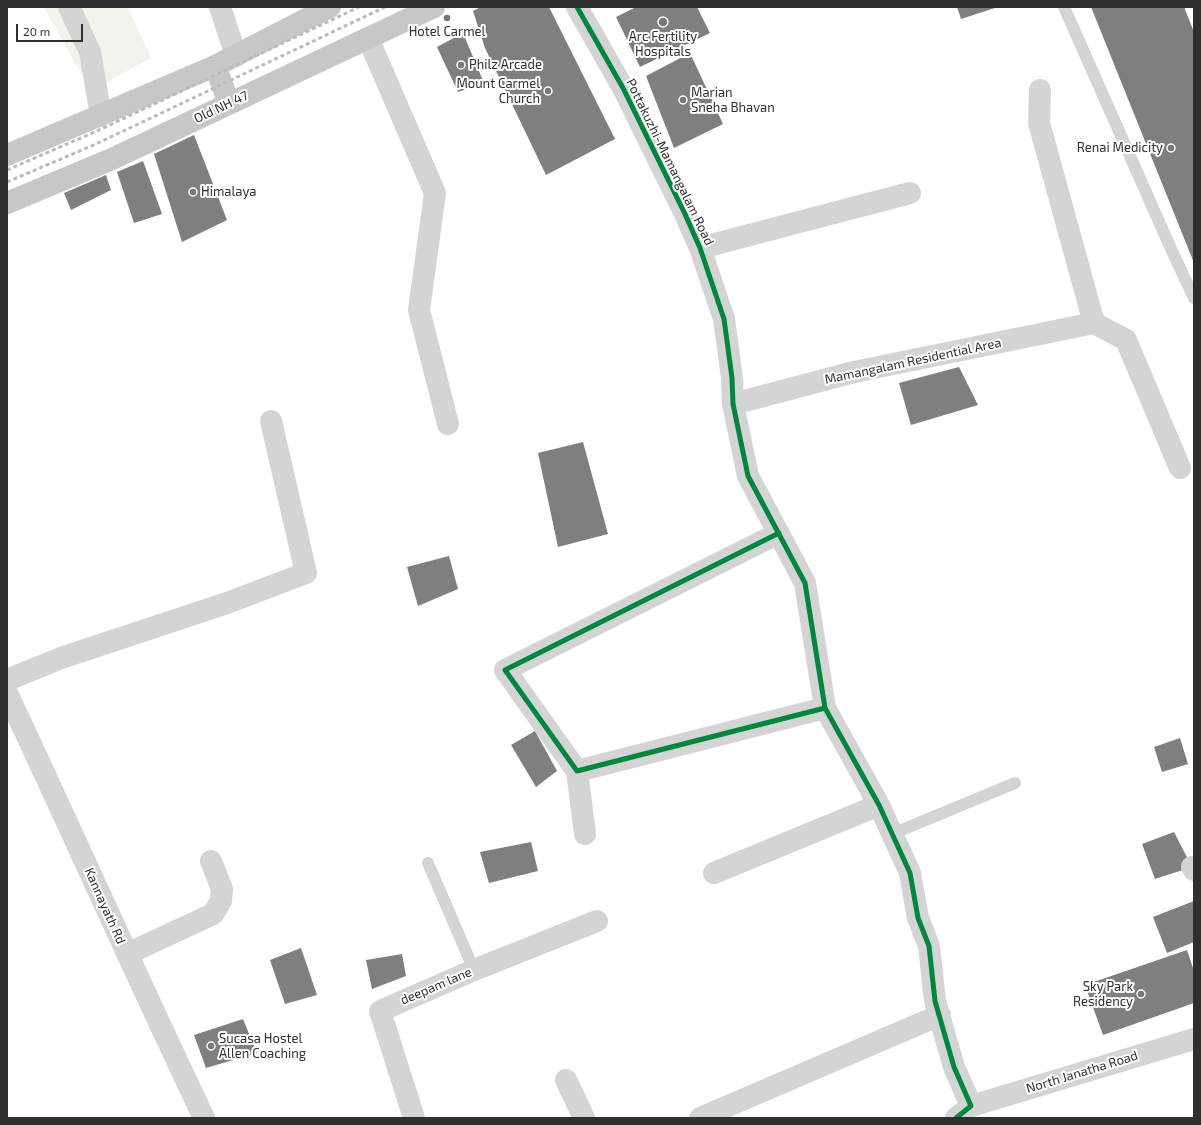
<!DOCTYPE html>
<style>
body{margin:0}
#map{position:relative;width:1201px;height:1125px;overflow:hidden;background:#fff;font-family:"Exo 2",sans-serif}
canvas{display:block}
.frame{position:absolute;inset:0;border:8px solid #2f2f2f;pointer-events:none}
.scale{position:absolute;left:16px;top:24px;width:67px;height:18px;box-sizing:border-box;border:2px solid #2f2f2f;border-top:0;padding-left:5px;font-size:12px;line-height:14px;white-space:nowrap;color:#2f2f2f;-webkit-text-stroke:3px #fff;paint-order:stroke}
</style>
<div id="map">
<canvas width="1201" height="1125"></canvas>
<div class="frame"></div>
<div class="scale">20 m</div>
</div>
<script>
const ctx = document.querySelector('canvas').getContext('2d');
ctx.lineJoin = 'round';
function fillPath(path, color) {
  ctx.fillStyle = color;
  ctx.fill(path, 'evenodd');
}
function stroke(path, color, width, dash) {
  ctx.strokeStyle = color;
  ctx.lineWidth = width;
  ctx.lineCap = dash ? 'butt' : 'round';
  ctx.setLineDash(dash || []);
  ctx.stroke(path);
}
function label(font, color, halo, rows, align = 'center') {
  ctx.font = font + ' "Exo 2",sans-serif';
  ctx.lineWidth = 4;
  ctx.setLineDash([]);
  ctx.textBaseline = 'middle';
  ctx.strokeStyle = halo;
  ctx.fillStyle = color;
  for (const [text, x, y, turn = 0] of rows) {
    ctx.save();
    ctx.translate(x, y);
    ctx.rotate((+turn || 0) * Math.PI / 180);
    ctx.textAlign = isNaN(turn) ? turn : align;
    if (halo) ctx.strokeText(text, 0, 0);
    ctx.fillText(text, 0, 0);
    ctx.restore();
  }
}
fillPath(new Path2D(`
 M44,7H128L151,58L91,91L49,17Z`), '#f1f4ed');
fillPath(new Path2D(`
 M481,7H549L615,139L546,175L485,48L473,11Z
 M636,7H697L710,33L640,67L616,17Z
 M957,7H998L961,19Z
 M1091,7H1184L1194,32V263Z
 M463,33L484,83L458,92L437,47Z
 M690,53L723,124L674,148L646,76Z
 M194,135L227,220L182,242L154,154Z
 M143,161L162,214L134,223L117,172Z
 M106,175L111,190L71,210L64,193Z
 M959,367L978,405L911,425L899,383Z
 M583,442L608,534L558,547L538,453Z
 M449,556L458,589L418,606L407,567Z
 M535,731L557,771L536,787L511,745Z
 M1180,738L1188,764L1162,772L1154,747Z
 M1174,832L1192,867L1155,879L1142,844Z
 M531,842L538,871L489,883L480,852Z
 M1194,901V942L1167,953L1153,917Z
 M301,948L317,995L285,1004L270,960Z
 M1187,950L1194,971V1003L1103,1035L1085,985Z
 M402,954L406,976L372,989L366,960Z
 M243,1019L257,1053L206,1068L194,1035Z`), '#7f7f7f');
stroke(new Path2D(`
 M1064,7L1172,251L1194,298
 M892,834L1015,783
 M428,863L474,970`), '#d4d4d4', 12);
stroke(new Path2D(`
 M69,7L90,52L101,116
 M220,7L236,56
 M577,7L623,88L685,214L700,248L724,319L732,378L733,404L748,476L805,583L825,708L879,805L910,873L918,918L929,946L935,1001L954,1067L971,1106L956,1118
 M368,38L435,193L419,310L448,424
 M1040,90L1039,123L1094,323L1126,340L1180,468
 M700,248L910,193
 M733,404L854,372L1094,323
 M779,533L505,670L577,771L825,708
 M7,680L61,658L227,603L306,573L271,421
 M7,693C73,834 137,977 204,1118
 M577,771L585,834
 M1192,867L1194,870
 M714,873L879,805
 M127,954L213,914L221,901L222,889L211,861
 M566,1080L584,1118
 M971,1106L1194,1039
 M414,1118L380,1011L474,970L597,921
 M700,1118L940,1015`), '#d4d4d4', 22);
stroke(new Path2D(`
 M215,66L229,103
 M7,155L215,66L330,7
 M7,203L112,159L434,7`), '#c7c7c7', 22);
stroke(new Path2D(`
 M7,170L97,131L359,7
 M7,182L96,144L385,7`), '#bbb', 3, [4, 3]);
stroke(new Path2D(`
 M577,7L623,88L685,214L700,248L724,319L732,378L733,404L748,476L805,583L825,708L879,805L910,873L918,918L929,946L935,1001L954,1067L971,1106L956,1118
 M779,533L505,670L577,771L825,708`), '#00873e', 5);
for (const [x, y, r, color] of [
 [447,18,4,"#787878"],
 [663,22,5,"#787878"],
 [461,65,4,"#787878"],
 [548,91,4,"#787878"],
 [683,100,4,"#787878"],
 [1171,148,4,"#787878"],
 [193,192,4,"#787878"],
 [1141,994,4,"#787878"],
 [211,1046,4,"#787878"]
]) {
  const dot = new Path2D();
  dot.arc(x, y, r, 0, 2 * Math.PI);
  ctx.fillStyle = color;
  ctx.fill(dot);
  stroke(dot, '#fff', 1.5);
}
label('13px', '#2f2f2f', '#fff', [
 ["Hotel Carmel",447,32,"center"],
 ["Arc Fertility",663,37,"center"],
 ["Hospitals",663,52,"center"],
 ["Philz Arcade",469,65],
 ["Mount Carmel",540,84,"right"],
 ["Church",540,99,"right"],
 ["Marian",691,93],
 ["Sneha Bhavan",691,108],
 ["Renai Medicity",1163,148,"right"],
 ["Himalaya",201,192],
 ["Sky Park",1133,987,"right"],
 ["Residency",1133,1002,"right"],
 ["Sucasa Hostel",219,1039],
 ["Allen Coaching",219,1054]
], 'left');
label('13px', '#2f2f2f', '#fff', [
 ["Old NH 47",221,107,-25],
 ["Pottakuzhi-Mamangalam Road",670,162,64],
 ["Mamangalam Residential Area",913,361,-12],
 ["Kannayath Rd",105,906,66],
 ["deepam lane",436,986,-23],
 ["North Janatha Road",1082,1072,-17]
]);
</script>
